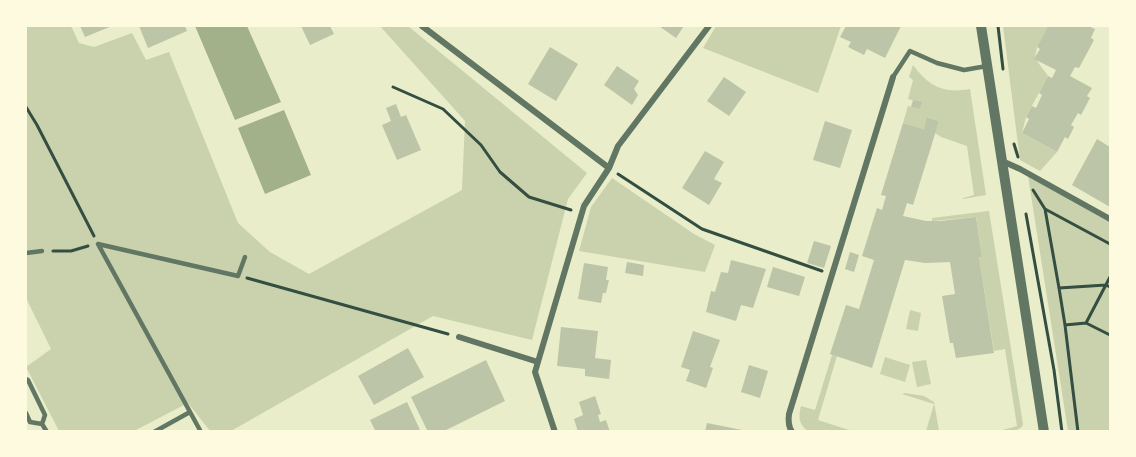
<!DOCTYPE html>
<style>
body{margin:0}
#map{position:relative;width:1136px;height:457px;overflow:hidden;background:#e9edc9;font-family:"Golos Text",sans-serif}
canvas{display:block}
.frame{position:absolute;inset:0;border:27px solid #fefae0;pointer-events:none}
</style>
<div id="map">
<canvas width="1136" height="457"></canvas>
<div class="frame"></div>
</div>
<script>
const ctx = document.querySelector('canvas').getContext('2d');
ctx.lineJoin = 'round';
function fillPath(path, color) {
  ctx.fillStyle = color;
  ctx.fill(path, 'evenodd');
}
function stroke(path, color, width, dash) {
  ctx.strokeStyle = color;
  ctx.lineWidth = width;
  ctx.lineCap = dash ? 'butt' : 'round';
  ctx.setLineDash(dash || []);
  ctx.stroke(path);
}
fillPath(new Path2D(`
 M26,26H71L79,43L94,47L132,33L146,60L169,52L238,223L270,252L309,274L462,190L465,121L380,26H408L587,173L568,199L532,340L433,316L231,431H210L188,403L134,431H59L26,367L51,349L26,298Z
 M716,26H841L818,93L703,48Z
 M1003,26H1048L1037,47L1035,58L1048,76L1026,117L1022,133L1057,152L1040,171L1020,160Z
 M913,65C929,86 942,94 970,89L986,195L963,199V198L974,195L967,146L941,137L935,133L939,121L928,117L924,129L903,123L908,106L920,109L921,103L908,99L913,80L909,77Z
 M1028,176L1110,222V431H1068Z
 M612,178L694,234L715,245L705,272L579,251L591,207Z
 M989,211L1023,424L1022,427L1015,431H999L1017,426L1005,349L994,351L979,257H982L976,217L932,221V218Z
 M910,310L921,313L918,331L906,329Z
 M832,355L837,356L818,420L852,431H808C799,425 798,417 801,406L815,410Z
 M885,357L910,365L905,382L880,374Z
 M926,360L931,384L917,387L912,362Z
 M905,393L924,396L934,402L939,431H926L934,404L902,394Z`), '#cad2ad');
fillPath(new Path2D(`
 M195,26H247L281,102L235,120Z
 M284,110L311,175L265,194L238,128Z`), '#a3b18a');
fillPath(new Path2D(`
 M80,26H112L85,37Z
 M139,26H185L187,31L148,48Z
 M301,26H330L334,34L310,45Z
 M659,26H684L676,38Z
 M846,26H901L885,58L867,49L864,55L848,47L851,42L840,37Z
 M1048,26H1088L1095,29L1091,38L1094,40L1079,68L1075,67L1070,76L1092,88L1087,96L1090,98L1081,115L1078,113L1071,125L1074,127L1068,139L1065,137L1057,152L1022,133L1029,119L1026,117L1032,106L1036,108L1042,95L1039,93L1048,76L1052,78L1056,70L1034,59L1040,49L1037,47Z
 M550,47L578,64L556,101L528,84Z
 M617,66L639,81L634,89L638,95L632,105L604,85Z
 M724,77L746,92L729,116L707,101Z
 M913,100L922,102L920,109L911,107Z
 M396,104L401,117L406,115L421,150L397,160L382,125L391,121L386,108Z
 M927,117L939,121L913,205L907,203L903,216L926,221H940L976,217L982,257H979L994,353L956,358L953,343H950L942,296L955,294L950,262L925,263L905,260L872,368L830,354L846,305L859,309L874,260L862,256L877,208L882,210L886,196L881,195L903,123L924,129Z
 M825,121L852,130L840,168L813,160Z
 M1097,139L1110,147V207L1072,185Z
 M705,151L724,162L714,179L722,183L709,205L682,188Z
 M814,241L831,246L824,268L807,263Z
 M850,252L859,255L854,272L845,269Z
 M731,260L766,269L753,308L741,305L736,321L706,312L711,291L715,292L721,272L728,273Z
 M627,262L644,265L643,276L625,273Z
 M584,263L608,267L606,280H609L606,293H603L601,303L578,299Z
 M773,267L805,277L799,296L767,287Z
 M561,327L598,331L595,358L611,360L609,379L585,376V369L557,366Z
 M693,331L720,340L710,367L713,368L706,388L686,381L690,370L681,367Z
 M408,348L424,377L374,405L358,376Z
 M486,360L505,401L442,432H428L411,397Z
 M749,365L768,371L760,398L741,392Z
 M595,396L601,414L598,415L600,422L606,420L610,432H578L574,419L583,415L579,402Z
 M407,402L421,432H376L370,420Z
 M707,423L742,430V432H705Z`), '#bcc5a7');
stroke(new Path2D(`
 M998,26L1003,69
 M393,87L443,109L481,145L500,172L529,197L571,210
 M26,107L37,125L94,236
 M1014,144L1018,157
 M618,174L702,229L822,271
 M1033,190L1045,209L1059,288L1065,325L1078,432
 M1045,209L1110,244
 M1026,214L1054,370L1062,432
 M53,251H71L88,246
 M247,278L448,334
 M1059,288L1106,285L1110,287
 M1086,323L1110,335
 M1065,325L1086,323L1110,277`), '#344e41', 3);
stroke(new Path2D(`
 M893,77L910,51L937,63L964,70L987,66
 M26,253L42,251
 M26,379L28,380L45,415L42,424L47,432
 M26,413L30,422L42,424
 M154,432L190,412
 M201,432L98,244L238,276L245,257`), '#617663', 4.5);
stroke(new Path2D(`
 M422,26L609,168
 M1002,161L1020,169L1110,219
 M459,337L538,362
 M555,432L535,372L584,206L609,168L618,146L709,26
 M792,432C788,426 788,421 789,414L893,77`), '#617663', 6);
stroke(new Path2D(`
 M981,26L1044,432`), '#617663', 10);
</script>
